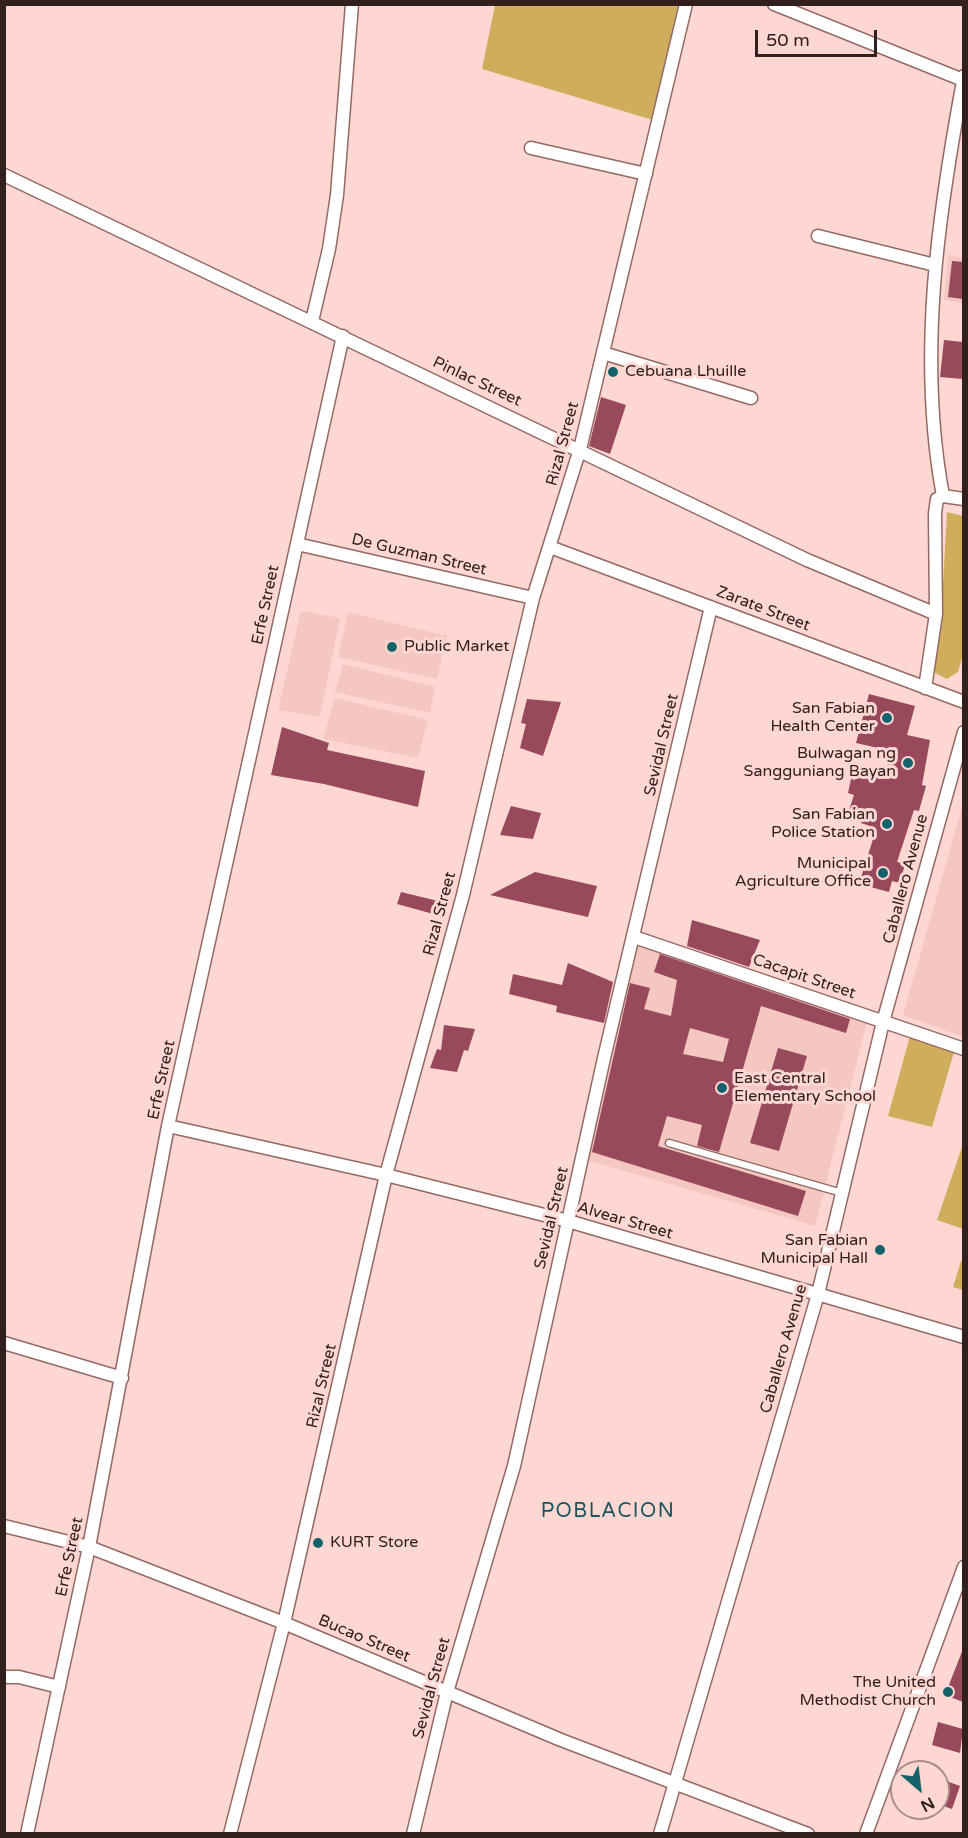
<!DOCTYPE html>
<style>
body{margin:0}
#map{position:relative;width:968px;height:1838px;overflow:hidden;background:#fed7d2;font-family:"Varela Round",sans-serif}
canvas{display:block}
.frame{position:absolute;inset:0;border:6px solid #31201e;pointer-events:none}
.north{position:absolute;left:890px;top:1760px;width:60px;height:60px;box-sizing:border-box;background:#fed7d2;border:2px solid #ac8e8a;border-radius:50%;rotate:152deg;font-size:16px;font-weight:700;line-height:24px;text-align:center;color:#31201e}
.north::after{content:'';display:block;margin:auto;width:21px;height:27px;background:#14626b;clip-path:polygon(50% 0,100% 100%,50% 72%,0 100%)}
.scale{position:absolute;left:755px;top:30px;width:122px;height:27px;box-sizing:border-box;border:3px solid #31201e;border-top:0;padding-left:8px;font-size:18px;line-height:21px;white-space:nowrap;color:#31201e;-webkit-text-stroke:4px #fed7d2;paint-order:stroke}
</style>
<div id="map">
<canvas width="968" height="1838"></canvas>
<div class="frame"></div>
<div class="north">N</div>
<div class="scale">50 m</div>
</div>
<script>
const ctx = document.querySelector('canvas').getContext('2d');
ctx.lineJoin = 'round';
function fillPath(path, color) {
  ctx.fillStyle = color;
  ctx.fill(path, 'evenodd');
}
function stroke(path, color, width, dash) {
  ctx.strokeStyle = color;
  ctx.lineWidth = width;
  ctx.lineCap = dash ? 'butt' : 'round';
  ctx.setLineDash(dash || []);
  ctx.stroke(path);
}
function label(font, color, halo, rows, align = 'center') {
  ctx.font = font + ' "Varela Round",sans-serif';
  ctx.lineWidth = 6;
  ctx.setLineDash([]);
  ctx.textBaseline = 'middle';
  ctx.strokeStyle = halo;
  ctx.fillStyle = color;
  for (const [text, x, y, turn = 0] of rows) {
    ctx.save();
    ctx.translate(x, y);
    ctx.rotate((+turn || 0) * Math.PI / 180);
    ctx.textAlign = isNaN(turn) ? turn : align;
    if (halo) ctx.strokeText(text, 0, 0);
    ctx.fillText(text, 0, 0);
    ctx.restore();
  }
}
fillPath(new Path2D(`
 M948,255L963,258V303L944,300Z
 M301,611L340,618L320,717L278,710Z
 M348,612L447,636L437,679L338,657Z
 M343,664L435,687L430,713L335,692Z
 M335,698L428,720L418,758L323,739Z
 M963,804V1037L903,1015Z
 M629,940L868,1018L815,1226L579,1158Z`), '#f4c7c1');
fillPath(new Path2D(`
 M495,5H678L653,120L482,69Z
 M947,512L963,516V655L958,672L947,679L935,673L933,656L941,621Z
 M910,1036L955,1049L932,1127L888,1116Z
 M963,1144V1229L937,1220Z
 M961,1261L963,1262V1290L953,1287Z`), '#cfad5d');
fillPath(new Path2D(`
 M952,261L963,262V299L948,297Z
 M944,340L963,342V379L940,377Z
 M601,397L626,405L610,454L589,446Z
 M869,694L915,706L907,735L930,740L922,785L926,786L919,811L914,810L897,862L905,864L900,883L892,881L889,892L859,884L873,839L867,837L870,826L861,823L863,818L848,813L854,795L848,793L851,779L855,780L858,769L885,776L891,751L856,743Z
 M527,699L561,702L543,756L520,748L526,724L521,723Z
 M282,727L329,743L327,750L425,771L418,807L324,784L271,775Z
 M511,806L541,813L533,839L500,835Z
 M535,872L597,886L588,917L490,895Z
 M401,892L442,902L437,915L397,904Z
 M692,920L760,940L749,967L687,946Z
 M660,954L850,1019L846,1033L761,1006L719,1152L697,1146L702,1125L667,1116L658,1146L806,1191L798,1216L592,1152L630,983L650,988L644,1009L671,1016L677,980L654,972ZM690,1028L729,1039L723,1062L683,1054Z
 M568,963L613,982L604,1023L556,1012L557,1006L509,994L513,974L562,985Z
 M444,1025L475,1029L468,1051L464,1050L457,1072L430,1068L437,1049L441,1050Z
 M778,1048L807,1056L779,1151L750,1143Z
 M963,1649V1702L945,1695Z
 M938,1722L963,1729L960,1753L932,1745Z
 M938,1778L960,1786L952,1809L938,1804Z`), '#99495c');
const lane = new Path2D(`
 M669,1143L842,1193`);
const street = new Path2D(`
 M774,4L963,80
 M531,148L646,174
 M4,175L807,560L936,614
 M818,236L935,265
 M312,321L329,249L337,195L352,4
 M603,353L751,398
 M943,496C917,357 938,214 964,76
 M943,496L964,499
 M297,544L533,598
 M550,547L964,702
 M925,688L936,614L935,513L937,499L943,496
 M634,937L964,1049
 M168,1126L386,1175L568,1221L964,1337
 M4,1343L122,1378
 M4,1526L89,1547L284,1623L561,1740L808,1834
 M4,1677H19L59,1687
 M27,1834L89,1547L168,1126L343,336
 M230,1834L284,1623L386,1175L463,895L533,598L580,449L686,4
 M413,1834L447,1692L514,1466L604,1058L711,607
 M660,1834L818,1294L883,1022L964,732
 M866,1834L964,1567`);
stroke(lane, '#946964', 9);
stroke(street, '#946964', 15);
stroke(lane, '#fff', 6);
stroke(street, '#fff', 12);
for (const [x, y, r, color] of [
 [613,372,6,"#14626b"],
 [392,647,6,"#14626b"],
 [887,718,6,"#14626b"],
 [908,763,6,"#14626b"],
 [887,824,6,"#14626b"],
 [883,873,6,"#14626b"],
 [722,1088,6,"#14626b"],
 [880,1250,6,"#14626b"],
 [318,1543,6,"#14626b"],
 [948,1692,6,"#14626b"]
]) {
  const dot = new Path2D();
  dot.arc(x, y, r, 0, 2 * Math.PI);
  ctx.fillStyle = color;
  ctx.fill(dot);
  stroke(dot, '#fed7d2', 2);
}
label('16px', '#31201e', '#fed7d2', [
 ["Cebuana Lhuille",625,372,"left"],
 ["Public Market",404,647,"left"],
 ["San Fabian",875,709],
 ["Health Center",875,727],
 ["Bulwagan ng",896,754],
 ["Sangguniang Bayan",896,772],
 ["San Fabian",875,815],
 ["Police Station",875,833],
 ["Municipal",871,864],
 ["Agriculture Office",871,882],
 ["East Central",734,1079,"left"],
 ["Elementary School",734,1097,"left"],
 ["San Fabian",868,1241],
 ["Municipal Hall",868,1259],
 ["KURT Store",330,1543,"left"],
 ["The United",936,1683],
 ["Methodist Church",936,1701]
], 'right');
label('16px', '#31201e', '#fed7d2', [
 ["Pinlac Street",477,382,25],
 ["Rizal Street",563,444,-75],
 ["De Guzman Street",419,555,13],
 ["Erfe Street",266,605,-78],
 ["Zarate Street",763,609,21],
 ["Sevidal Street",662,745,-77],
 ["Caballero Avenue",906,879,-75],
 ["Rizal Street",440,914,-75],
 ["Cacapit Street",804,977,19],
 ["Erfe Street",162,1080,-78],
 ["Sevidal Street",552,1218,-77],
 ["Alvear Street",625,1221,16],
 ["Caballero Avenue",784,1349,-74],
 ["Rizal Street",322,1386,-77],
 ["Erfe Street",70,1557,-78],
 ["Bucao Street",364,1639,23],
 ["Sevidal Street",432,1688,-75]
]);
ctx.letterSpacing = '1.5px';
label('20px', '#18535b', '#fed7d2', [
 ["POBLACION",608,1512]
]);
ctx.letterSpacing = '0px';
</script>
